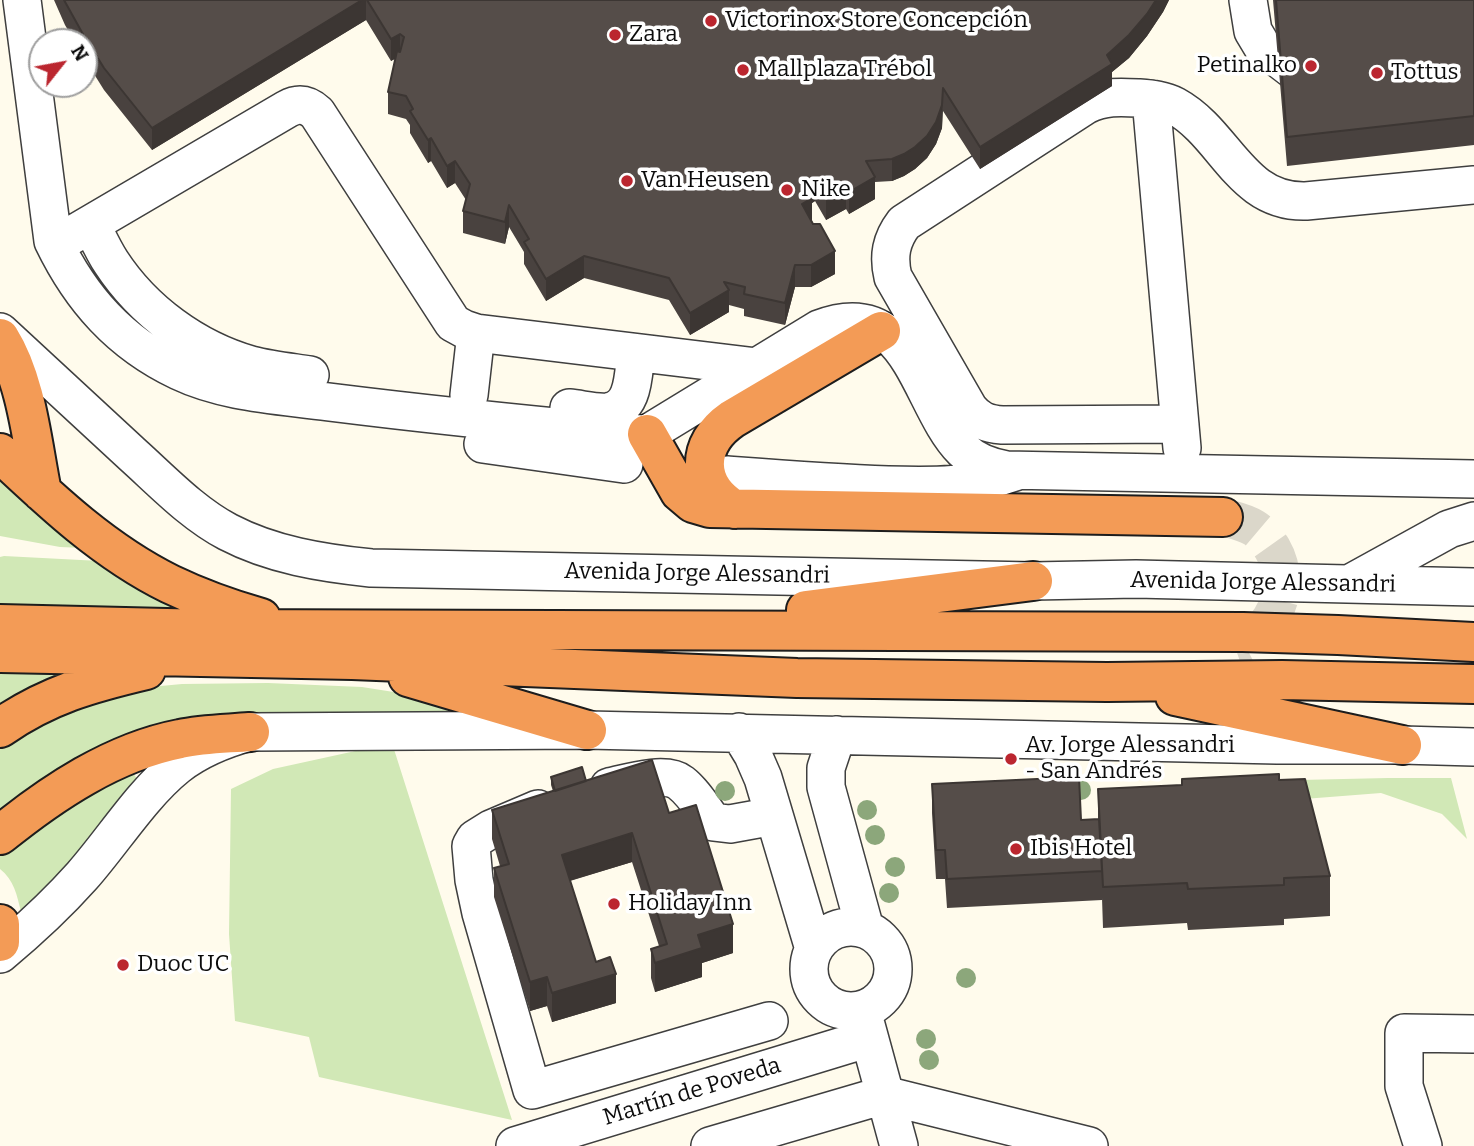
<!DOCTYPE html>
<meta charset="utf-8">
<style>
body{margin:0}
#map{position:relative;width:1474px;height:1146px;overflow:hidden;background:#fffbec;font-family:Bitter,serif}
canvas{display:block}
.north{position:absolute;left:28px;top:28px;width:70px;height:70px;box-sizing:border-box;background:#fff;border:2px solid #9e9e9e;border-radius:50%;rotate:59deg;font-size:19px;font-weight:700;line-height:28px;text-align:center;color:#0c0c0c}
.north::after{content:'';display:block;margin:auto;width:24px;height:32px;background:#bb262f;clip-path:polygon(50% 0,100% 100%,50% 72%,0 100%)}
</style>
<div id="map">
<canvas width="1474" height="1146"></canvas>
<div class="north">N</div>
</div>
<script>
const ctx = document.querySelector('canvas').getContext('2d');
ctx.lineJoin = 'round';
function fillPath(path, color) {
  ctx.fillStyle = color;
  ctx.fill(path, 'evenodd');
}
function stroke(path, color, width, dash) {
  ctx.strokeStyle = color;
  ctx.lineWidth = width;
  ctx.lineCap = dash ? 'butt' : 'round';
  ctx.setLineDash(dash || []);
  ctx.stroke(path);
}
function label(font, color, halo, rows, align = 'center') {
  ctx.font = font + ' Bitter,serif';
  ctx.lineWidth = 7;
  ctx.setLineDash([]);
  ctx.textBaseline = 'middle';
  ctx.strokeStyle = halo;
  ctx.fillStyle = color;
  for (const [text, x, y, turn = 0] of rows) {
    ctx.save();
    ctx.translate(x, y);
    ctx.rotate((+turn || 0) * Math.PI / 180);
    ctx.textAlign = isNaN(turn) ? turn : align;
    if (halo) ctx.strokeText(text, 0, 0);
    ctx.fillText(text, 0, 0);
    ctx.restore();
  }
}
fillPath(new Path2D(`
 M0,472L84,548L60,547L0,536Z
 M4,556L100,561L182,611L0,607V557Z
 M0,663H86C56,676 27,689 0,708Z
 M268,683L362,687L457,702L448,711L440,714L294,717L0,819V743L16,731L129,689L182,684Z
 M392,743L512,1120L319,1077L309,1037L235,1021L229,934L231,789L273,769Z
 M128,765L139,782L69,867L21,912C17,895 14,880 0,869V850Z
 M1388,778H1451L1467,839L1442,814L1381,793L1304,799L1299,780Z`), '#d1e8b6');
stroke(new Path2D(`
 M1223,517C1233,520 1245,522 1254,528C1262,533 1267,541 1272,548C1294,586 1275,633 1235,647`), '#dbd7ca', 38, [38, 19]);
const minor = new Path2D(`
 M22,0L53,241C81,299 120,343 179,371C225,393 279,395 329,402C425,414 522,424 618,433L647,434L819,329C912,293 918,405 963,450C975,462 990,467 1006,470L1474,479
 M1248,0L1253,31L1262,46L1318,89
 M1151,99L1182,448
 M91,224C97,236 103,250 111,262C143,311 195,349 251,365C270,370 290,372 310,375
 M55,245L287,109C298,103 307,104 317,113L453,323L464,329L476,333L757,367
 M0,332C44,373 89,414 133,455C163,482 192,513 228,532C272,555 322,563 371,568L1033,581L1136,579L1474,587
 M469,395L476,333
 M569,408C581,409 595,413 607,412C635,409 633,373 636,353
 M1180,424L1002,425C987,424 978,420 969,409L893,277C888,256 891,240 904,223L1086,105C1104,96 1120,97 1139,98C1152,99 1164,100 1175,106C1226,134 1240,203 1306,201L1474,185
 M483,444L624,464
 M727,475C781,479 834,483 888,485C931,486 974,487 1015,472
 M1351,583L1449,529L1474,521
 M739,732L753,755L763,778L814,949
 M837,735L826,768V787L865,929
 M609,787C627,783 666,771 681,783C694,793 703,809 713,822L730,824L774,816
 M538,809L491,829L475,839L471,846L474,880L481,913L532,1090L769,1021
 M809 969a42 42 0 1 1 84 0a42 42 0 1 1-84 0Z
 M0,954C29,930 57,904 82,876C113,841 141,795 177,766C199,749 224,739 250,732L587,730L1277,745H1402L1474,747
 M863,1014L899,1146
 M515,1146L869,1038
 M710,1146L884,1095L1089,1146
 M1423,1146L1404,1086V1033L1474,1034`);
const highway = new Path2D(`
 M0,338C27,381 32,443 42,492
 M647,434L680,492L693,503L710,508L1223,517
 M0,453C52,502 105,552 170,584C199,598 230,609 261,618
 M734,509C695,485 696,444 732,419L881,331
 M806,610L1033,581
 M0,624L208,629L1243,632L1338,635L1474,642
 M0,653L352,660L797,678L1107,682L1282,680L1474,684
 M408,677L587,730
 M1175,696L1402,745
 M0,728C47,695 91,683 146,670
 M0,835C52,793 113,752 180,739C203,734 227,734 250,732
 M0,924V942`);
stroke(minor, '#3f3f3f', 40);
stroke(highway, '#1d1d1d', 42);
stroke(minor, '#fff', 37);
stroke(highway, '#f39b56', 38);
ctx.fillStyle = '#8ca77b';
for (const [x, y] of [
 [1081,790],
 [725,791],
 [867,810],
 [875,835],
 [895,867],
 [889,893],
 [966,978],
 [926,1039],
 [929,1060]
]) {
  ctx.beginPath();
  ctx.arc(x, y, 10, 0, 2 * Math.PI);
  ctx.fill();
}
fillPath(new Path2D(`
 M54,0H1169L1163,12L1147,36L1129,58L1112,72V86L980,169L943,111L942,128L936,144L927,158L915,169L904,176L892,181L875,182V199L849,214L846,209L826,220L815,201L812,203V221L835,274L811,287H795L785,325L744,316V309L729,305V312L690,335L669,300L584,278L546,301L524,264V252L509,227L505,244L463,233V211L466,200L455,183L447,188L431,161L428,163L410,133V125L406,119L388,114V92L396,58L391,61L366,20L152,150L104,90L84,58V42H75L65,25Z
 M1273,0H1474V145L1287,166Z
 M551,777L586,781L669,813L733,953L702,963V977L655,992L651,978V949L659,946L632,862L570,881L596,962L616,1003L552,1022L547,1006L530,1011L494,897V868L500,866L492,839V810L553,791L551,785Z
 M1279,780L1330,876V916L1284,919V925L1188,930L1187,923L1103,928L1102,898V900L947,908L945,879H936L932,813V784L1081,820L1098,819V789Z`), '#49423f');
fillPath(new Path2D(`
 M362,0H366V20L152,150V128Z
 M1156,0H1169L1163,12L1147,36L1129,58L1112,72V86L980,169V147L1107,55Z
 M400,34V56L391,61V39Z
 M943,88L942,128L936,144L927,158L915,169L904,176L892,181V159Z
 M431,138V161L428,163V140Z
 M455,161V183L447,188V166Z
 M875,177V199L849,214V192Z
 M815,179V201L812,203V221L802,204L804,185Z
 M846,186V209L826,220V198Z
 M509,205V227L505,244V222Z
 M835,251V274L811,287V265Z
 M584,256V278L546,301V279Z
 M795,265V287L785,325V303Z
 M729,290V312L690,335V313Z
 M632,833V862L562,883V855Z
 M733,924V953L702,963V977L655,992V963L698,935Z
 M616,974V1003L552,1022V993Z
 M547,977V1006L530,1011V982Z`), '#3c3633');
const building = new Path2D(`
 M64,0H362L152,128L104,68L84,36Z
 M367,0H1156L1147,14L1129,35L1107,55L1112,64L980,147L943,88L942,105L936,122L927,136L915,147L904,154L892,159L866,161L875,177L849,192L846,186L826,198L815,179L804,185L812,198L802,204L813,224H820L835,251L811,265H795L785,303L744,294L745,287L724,282L729,290L690,313L669,278L584,256L546,279L524,242L529,239L509,205L505,222L463,211L470,184L455,161L447,166L431,138L428,140L410,111L413,109L406,96L388,92L397,51L400,52L404,37L400,34L391,39Z
 M1276,0H1474V116L1287,137Z
 M652,760L669,813L696,805L733,924L698,935L702,948L655,963L651,949L667,944L632,833L562,855L596,962L610,957L616,974L552,993L547,977L530,982L494,868L509,864L492,810Z
 M582,767L586,781L555,791L551,777Z
 M1279,774V780L1305,779L1330,876L1284,878V885L1188,889L1187,883L1103,887L1098,789L1182,785V779Z
 M1079,777L1081,820L1099,819L1102,871L947,879L945,850H936L932,784Z`);
fillPath(building, '#554d49');
stroke(building, '#3c3633', 2);
for (const [x, y, r, color] of [
 [711,21,7,"#bb262f"],
 [615,35,7,"#bb262f"],
 [1311,66,7,"#bb262f"],
 [743,70,7,"#bb262f"],
 [1377,73,7,"#bb262f"],
 [627,181,7,"#bb262f"],
 [787,190,7,"#bb262f"],
 [1011,759,7,"#bb262f"],
 [1016,849,7,"#bb262f"],
 [614,904,7,"#bb262f"],
 [123,965,7,"#bb262f"]
]) {
  const dot = new Path2D();
  dot.arc(x, y, r, 0, 2 * Math.PI);
  ctx.fillStyle = color;
  ctx.fill(dot);
  stroke(dot, '#fff', 2.5);
}
label('23px', '#0c0c0c', '#fff', [
 ["Victorinox Store Concepción",725,21],
 ["Zara",629,35],
 ["Petinalko",1297,66,"right"],
 ["Mallplaza Trébol",757,70],
 ["Tottus",1391,73],
 ["Van Heusen",641,181],
 ["Nike",801,190],
 ["Av. Jorge Alessandri",1025,746],
 ["- San Andrés",1025,772],
 ["Ibis Hotel",1030,849],
 ["Holiday Inn",628,904],
 ["Duoc UC",137,965]
], 'left');
label('23px', '#0c0c0c', '#fff', [
 ["Avenida Jorge Alessandri",697,574,1],
 ["Avenida Jorge Alessandri",1263,583,1],
 ["Martín de Poveda",692,1092,-17]
]);
</script>
